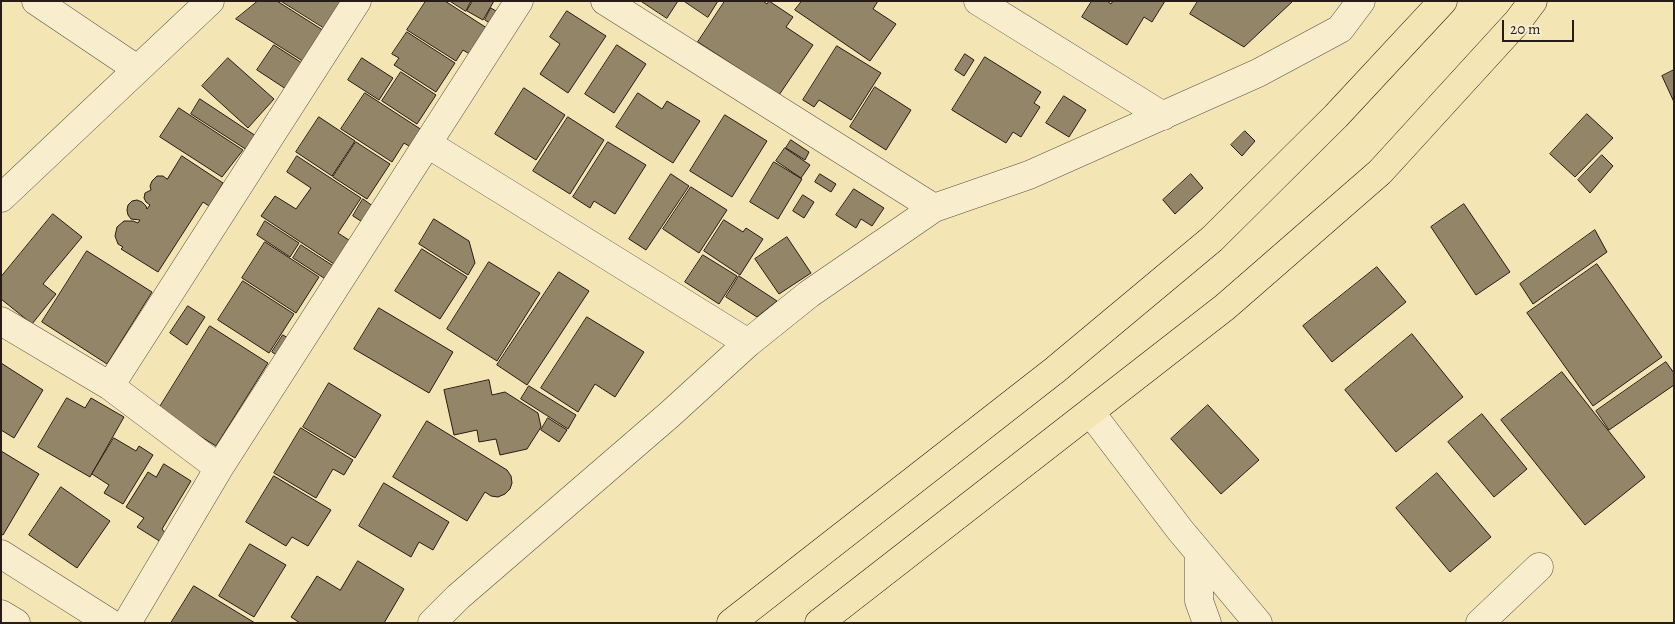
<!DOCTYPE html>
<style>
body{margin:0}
#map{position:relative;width:1675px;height:624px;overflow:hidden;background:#f4e5b4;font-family:Alegreya,serif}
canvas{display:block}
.frame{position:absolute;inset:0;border:2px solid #271c16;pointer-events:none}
.scale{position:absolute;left:1502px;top:20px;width:72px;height:22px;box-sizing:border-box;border:2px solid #271c16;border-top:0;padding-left:6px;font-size:15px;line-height:18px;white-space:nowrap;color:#271c16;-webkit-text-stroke:4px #f8eece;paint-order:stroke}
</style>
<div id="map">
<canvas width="1675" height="624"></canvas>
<div class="frame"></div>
<div class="scale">20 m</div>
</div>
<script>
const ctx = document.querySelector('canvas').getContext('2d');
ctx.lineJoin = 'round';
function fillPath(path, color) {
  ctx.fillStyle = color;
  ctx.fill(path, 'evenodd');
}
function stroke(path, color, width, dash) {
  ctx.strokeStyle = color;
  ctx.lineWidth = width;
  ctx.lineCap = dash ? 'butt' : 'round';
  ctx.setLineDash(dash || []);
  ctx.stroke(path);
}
const building = new Path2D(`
 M258,1H277L329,34L309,65L236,19Z
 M281,1H351L331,32Z
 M426,1H445L493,32L476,58L463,50L456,61L407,30Z
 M450,1H471L466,11Z
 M473,1H494L483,20L467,11Z
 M641,1H678L667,18Z
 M684,1H718L708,17Z
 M725,1H763L767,4L769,1L793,17L786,27L813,45L779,95L698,42Z
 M802,1H878L873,9L896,24L870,61L795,10Z
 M1092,1H1107L1111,4L1113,1H1165L1152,22L1144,17L1127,45L1082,17Z
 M1198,1H1293L1244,47L1190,14Z
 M491,8L501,14L494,26L485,20Z
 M567,11L606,36L568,93L540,74L560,44L550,37Z
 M407,32L455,63L436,92L394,65L399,58L392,54Z
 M274,45L302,63L286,89L257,70Z
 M617,45L646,64L614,113L585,94Z
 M837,46L881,73L851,120L819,100L814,107L803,100Z
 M965,54L974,60L964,76L955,70Z
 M985,57L1041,92L1034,103L1040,107L1021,137L1013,132L1006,143L952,110Z
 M228,58L274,99L248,128L202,86Z
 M362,58L393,78L379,100L348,80Z
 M1674,70V102L1662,76Z
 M401,72L436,95L417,124L382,101Z
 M875,87L911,110L886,150L850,127Z
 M524,88L565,115L536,160L495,134Z
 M365,93L425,132L414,149L404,143L392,162L341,129Z
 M638,93L662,109L667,101L700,121L673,163L616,127Z
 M1064,96L1086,110L1069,137L1046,123Z
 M200,99L256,136L247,150L191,114Z
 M179,108L243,150L222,177L160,137Z
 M1587,114L1613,138L1575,177L1550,154Z
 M725,115L767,141L732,197L690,171Z
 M319,117L355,141L332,176L296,152Z
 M568,117L604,140L570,194L533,171Z
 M1245,131L1255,141L1242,156L1231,145Z
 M791,140L809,152L805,160L786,148Z
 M356,142L390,164L367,199L333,177Z
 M608,142L646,165L615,214L594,201L590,208L573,197Z
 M785,148L810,165L801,178L776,161Z
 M1602,155L1613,166L1590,193L1578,180Z
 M182,156L223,183L209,206L203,202L158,272L121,249L123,247L118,244L115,236L117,227L124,221H133L138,223L140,220L131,219L128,215L127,210L128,205L132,201L137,200L142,202L146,206L147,209L150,205L146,202L144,198L145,193L151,190L150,186L152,181L157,176H163L167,179Z
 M297,156L361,198L338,233L355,244L340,268L261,216L275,196L296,209L311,188L287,172Z
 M774,162L802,179L778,219L750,202Z
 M671,174L689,186L646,250L629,239Z
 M820,174L836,184L831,192L815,182Z
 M1191,174L1203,188L1175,214L1163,200Z
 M691,187L727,210L699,253L663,229Z
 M854,189L884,208L872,226L861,219L856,228L836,215Z
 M803,195L814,202L804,218L793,211Z
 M363,199L377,209L367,225L353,216Z
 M1464,204L1510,272L1476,295L1431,227Z
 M53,214L82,237L43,284L56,294L32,324L1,299V277Z
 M434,219L469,241L475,263L468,275L419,244Z
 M724,220L743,232L746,228L763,239L740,275L704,251Z
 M265,221L299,243L290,257L257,235Z
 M1595,230L1607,252L1533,304L1520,284Z
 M787,237L811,273L779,294L755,259Z
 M265,242L319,277L296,313L242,278Z
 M301,245L335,267L327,280L293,258Z
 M422,249L467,277L440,319L395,291Z
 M87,251L152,292L107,364L42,322Z
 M703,255L737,276L719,304L685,282Z
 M489,262L540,293L497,361L447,329Z
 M1597,264L1662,357L1593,406L1527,313Z
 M1377,267L1406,302L1332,362L1303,326Z
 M559,272L589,291L527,385L497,365Z
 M739,276L777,301L757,317L726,297Z
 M243,281L294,314L269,353L218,320Z
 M188,306L205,317L187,345L170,333Z
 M379,308L453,352L429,393L354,349Z
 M587,317L644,352L615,397L595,384L578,412L541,388Z
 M210,326L268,363L216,446L158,410Z
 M1412,334L1463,397L1396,452L1345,390Z
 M283,335L293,341L281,358L272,352Z
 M1666,362L1674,373V385L1609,430L1596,411Z
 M1,363L43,390L14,438L1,430Z
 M1562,372L1645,477L1585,525L1501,420Z
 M489,380L492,395L505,392L538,413L541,427L527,449L500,455L496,439L479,442L477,430L454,435L444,390Z
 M329,383L381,415L355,458L303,427Z
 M529,386L576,415L568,429L521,399Z
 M67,398L85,408L91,398L124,417L90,477L38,447Z
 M1208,405L1259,460L1221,494L1171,439Z
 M1482,414L1527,469L1494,497L1448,442Z
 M548,418L567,430L559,442L541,430Z
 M427,421L507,470L511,476L512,483L510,489L505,494L498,497L491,496L485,492L467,521L393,477Z
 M301,428L353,460L344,475L333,469L316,498L274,473Z
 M114,438L136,451L139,446L153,455L123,504L104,493L109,485L92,474Z
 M1,451L39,474L3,535L1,534Z
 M164,464L191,481L162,529L166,534L161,542L137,527L144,518L126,507L148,472L156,477Z
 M1437,473L1491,537L1450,572L1396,508Z
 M274,476L331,510L308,546L292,537L286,546L246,522Z
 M384,483L449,522L433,550L419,542L411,557L359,526Z
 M61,487L110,521L77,568L29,535Z
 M250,544L286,565L254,617L219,596Z
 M358,561L404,589L384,623H300L291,617L317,576L340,590Z
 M194,586L255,623H171Z`);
fillPath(building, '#928568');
stroke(building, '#271c16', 1);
const minor = new Path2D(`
 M36,1L137,69
 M605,1L934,208
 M978,1L1163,116
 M428,144L748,343
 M1,198L210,1
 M1,321L110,386L219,468
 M110,386L357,1
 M1091,413L1180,530L1258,623
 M1199,553V601L1207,623
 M1,554L110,623
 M1,614L16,623
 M127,623L219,468L519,1
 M432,623L458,597L669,415L748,343L809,294L934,208L1029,175L1258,73L1340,29L1361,1
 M1480,623L1539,567`);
const highway = new Path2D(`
 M731,623L1055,370L1212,239L1336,116L1443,1
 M819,623L1225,307L1380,172L1518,21L1533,1`);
stroke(minor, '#5a4e3e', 29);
stroke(highway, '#271c16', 29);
stroke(minor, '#f8eece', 28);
stroke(highway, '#f4e5b4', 28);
</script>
